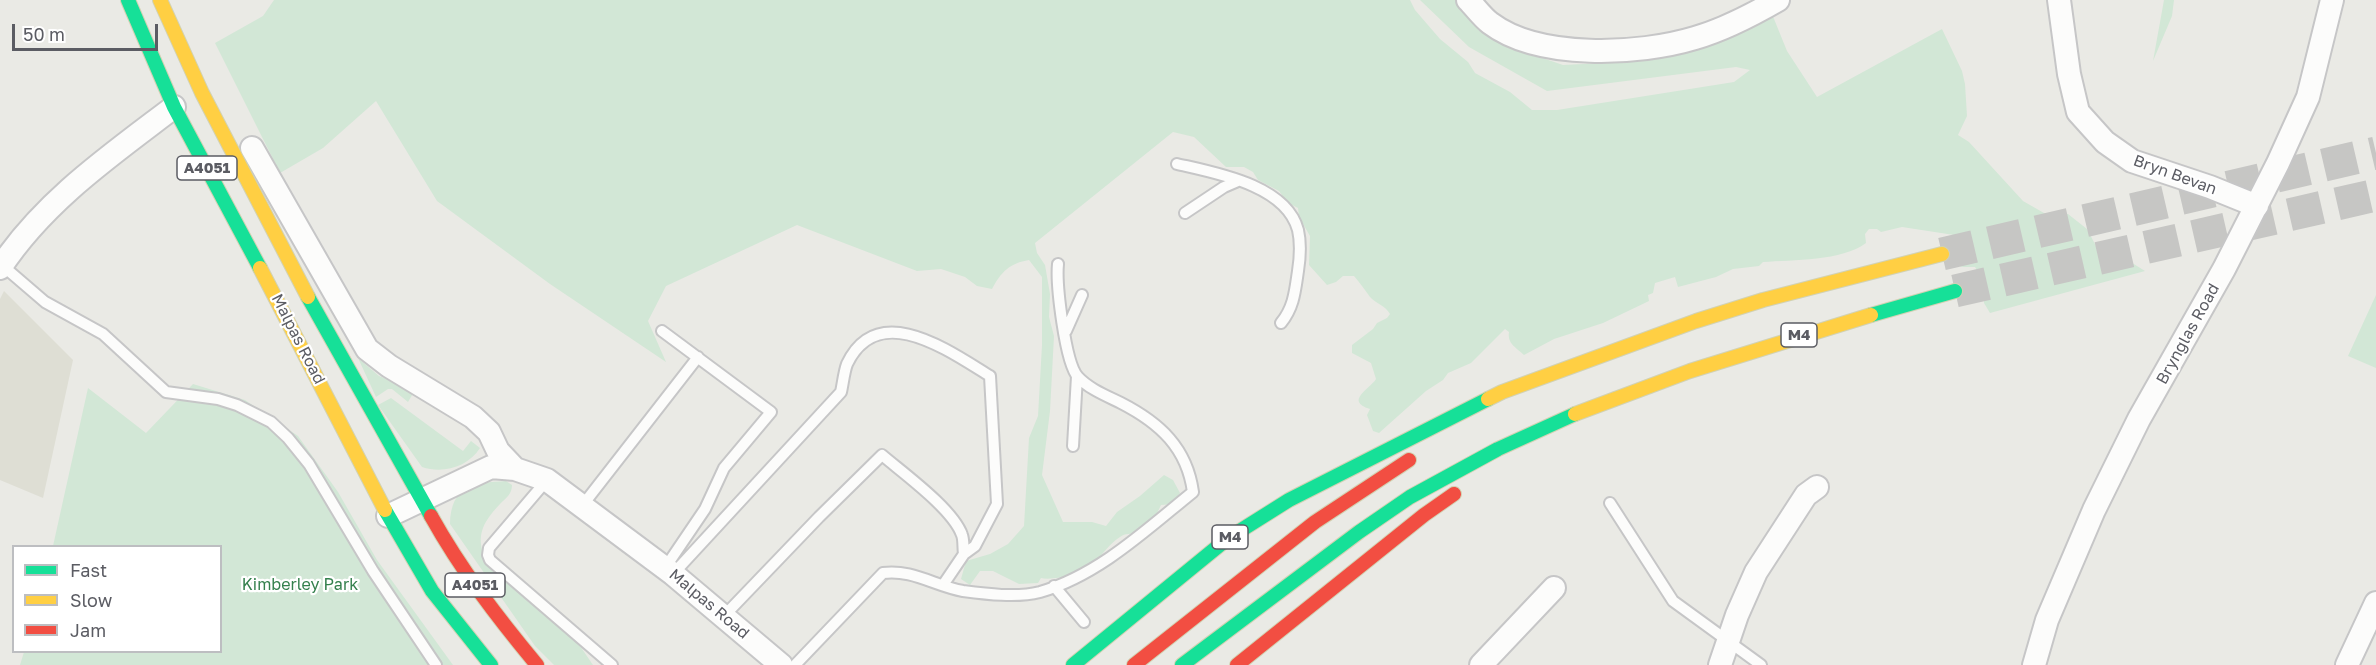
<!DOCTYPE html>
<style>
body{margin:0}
#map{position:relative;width:2376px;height:665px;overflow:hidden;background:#eaeae5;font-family:"Golos Text",sans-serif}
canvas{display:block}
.legend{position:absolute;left:12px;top:545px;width:210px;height:108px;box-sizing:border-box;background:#fff;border:2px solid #bdbec1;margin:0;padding:8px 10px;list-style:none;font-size:18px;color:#5b5c63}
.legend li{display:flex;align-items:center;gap:12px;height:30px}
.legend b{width:30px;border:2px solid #bdbec1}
.scale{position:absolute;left:12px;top:24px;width:146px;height:27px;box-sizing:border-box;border:3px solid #5b5c63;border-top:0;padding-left:8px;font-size:18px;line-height:21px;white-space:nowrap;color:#5b5c63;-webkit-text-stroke:4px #fff;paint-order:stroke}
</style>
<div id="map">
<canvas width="2376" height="665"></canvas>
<ul class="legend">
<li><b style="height:8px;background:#16e098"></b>Fast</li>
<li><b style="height:8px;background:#ffcf43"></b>Slow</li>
<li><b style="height:8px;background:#f24e42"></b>Jam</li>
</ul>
<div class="scale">50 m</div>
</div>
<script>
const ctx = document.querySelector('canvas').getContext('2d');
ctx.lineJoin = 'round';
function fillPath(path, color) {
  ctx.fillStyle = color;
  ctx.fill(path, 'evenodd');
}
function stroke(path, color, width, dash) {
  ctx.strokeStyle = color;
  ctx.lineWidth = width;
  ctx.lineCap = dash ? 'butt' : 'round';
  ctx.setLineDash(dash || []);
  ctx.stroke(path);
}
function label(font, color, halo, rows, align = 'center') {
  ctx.font = font + ' "Golos Text",sans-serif';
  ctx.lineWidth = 4.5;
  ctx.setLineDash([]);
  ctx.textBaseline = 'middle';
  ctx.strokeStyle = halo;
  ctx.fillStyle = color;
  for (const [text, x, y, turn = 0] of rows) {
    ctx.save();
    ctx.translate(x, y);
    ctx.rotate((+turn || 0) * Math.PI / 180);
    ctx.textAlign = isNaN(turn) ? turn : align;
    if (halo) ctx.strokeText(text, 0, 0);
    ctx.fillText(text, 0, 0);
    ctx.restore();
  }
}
fillPath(new Path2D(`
 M4,291L73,360L43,498L0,480V299Z`), '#deded4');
fillPath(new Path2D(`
 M274,0H1410L1415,10L1440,39L1468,62L1475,73L1510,92L1532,110H1557L1734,82L1750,70L1736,67L1547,91L1469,47L1420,0H1459L1513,48L1563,65L1643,61L1701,48L1772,14L1787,51L1817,97L1942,29L1962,71L1965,84L1967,116L1958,135L1969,142L2023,201L2044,213L2068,214L2087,229L2096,246L2111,261H2129L2145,271L1990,313L1984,303L1983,280L1975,267H1963L1952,264L1951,248L1956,244L1954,235L1902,227L1881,232L1877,229H1869L1865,234L1866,243C1842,261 1793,260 1763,262L1759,266L1733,269L1716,277L1678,287L1675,277L1655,283L1653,293L1648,295L1649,301L1603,323L1554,339L1524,355C1517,348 1507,344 1509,332L1505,329L1471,363L1448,373L1443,380L1426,391L1379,433L1373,431L1367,415L1370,409C1344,401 1370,389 1376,379L1371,363L1352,353V345L1373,329L1377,323L1387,318L1390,314C1385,305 1376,304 1370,297C1365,290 1360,283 1354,276H1343L1336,282L1327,285L1309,265L1310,236L1299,217L1298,208L1288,203L1279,191L1258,180L1253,172L1244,167H1226L1194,137L1173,132L1035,243L1037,253L1045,265L1050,294L1049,317L1054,336L1050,411L1042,475L1063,522H1092L1106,526L1117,512L1140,496L1164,475L1173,480L1180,493L1174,504L1161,505C1157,514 1148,531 1138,533C1131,534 1125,533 1120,537C1109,544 1102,555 1094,564C1086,573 1053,581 1041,578L1038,583L1019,584L993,571H980L970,585L961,579L966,561L990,554L1008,544L1024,526L1029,438L1038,416L1042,345V277L1029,260C1010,263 1001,272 992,289L977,286L965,277L941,269L917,271L797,225L666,286L648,321L666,362L550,284L437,201L376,101L323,148L280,173L215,43L263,16Z
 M2164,0H2174L2172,16L2153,61Z
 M2376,295V368L2348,356Z
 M358,358L379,376L415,390L408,402L392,389H388L376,397Z
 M193,384L245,400L298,436L338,492L377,560L453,665H20L24,652H220V546H53L88,388L146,433Z
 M391,398L463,451L471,441L480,448C468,467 443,474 422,467L378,405Z
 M506,481L512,485C512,494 506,498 500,504C481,524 475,538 487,563L578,643L593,665H554L535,646L450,524C451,485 474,483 506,481Z`), '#d2e7d6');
stroke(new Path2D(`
 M1942,254L2376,153
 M1955,291L2376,195`), '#c6c6c4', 33, [33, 16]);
const lane = new Path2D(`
 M1177,164C1216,173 1286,185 1298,230C1301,243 1300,258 1298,271C1295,291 1294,307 1281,323
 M1185,213L1224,187L1238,181
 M2,265L45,302L103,334L166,392L218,399L237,405L271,422L288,438L309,464L373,571L436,665
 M662,331L771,412L724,468L705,509L665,568
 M1066,331L1082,295
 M1073,446L1077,376
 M547,480L489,548L488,555L490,560L612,665
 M1610,503L1673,601L1761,665
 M582,506L698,357
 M673,574L841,392C843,383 844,372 847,364C878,299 949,351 990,376L997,504L975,546L964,554L943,585
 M1054,586L1084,622
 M724,616L819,517L882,455C903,473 953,509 962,535C964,540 963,548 964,554
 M795,665L883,573C912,569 935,586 963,591C986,594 1017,598 1040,592C1099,575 1147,529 1193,492C1187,448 1160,423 1121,403C1107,396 1089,389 1078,377C1065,363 1056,284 1058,264`);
const street = new Path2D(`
 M1468,0C1475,7 1482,17 1490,23C1539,60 1639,55 1695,38C1723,30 1752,15 1778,0
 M2059,0L2069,74L2078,112L2105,142L2132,161L2210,187L2257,206
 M252,148L367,349L389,366L473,417L489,432L498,451L515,469
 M0,268C44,201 111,155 174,107
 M388,516L491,467L515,469L547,480L673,574L781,665
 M1481,665L1554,588
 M1720,665L1737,615L1756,572L1806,495L1817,487
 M2034,665L2047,620L2094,510L2139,419L2224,269L2278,163L2308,97L2332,0
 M2347,665L2376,603`);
const fast = new Path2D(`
 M128,0L174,107L260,268
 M308,297L431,516
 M1871,315L1955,291
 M385,510L432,591L491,665
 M1073,665L1227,539L1289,500L1488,399
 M1182,665L1359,532L1410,497L1498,449L1575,414`);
const slow = new Path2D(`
 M160,0L202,93L308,297
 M260,268L385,510
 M1488,399L1502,392L1696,321L1763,300L1942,254
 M1575,414L1690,371L1871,315`);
const jam = new Path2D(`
 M431,516C461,570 498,618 537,665
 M1134,665L1315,522L1409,460
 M1237,665L1424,515L1454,494`);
stroke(lane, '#c6c6c7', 14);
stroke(street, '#c6c6c7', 26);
stroke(fast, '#d2d2b3', 16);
stroke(slow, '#d2d2b3', 16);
stroke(jam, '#d2d2b3', 16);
stroke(lane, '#fcfcfb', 10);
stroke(street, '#fcfcfb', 22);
stroke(fast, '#16e098', 14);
stroke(slow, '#ffcf43', 14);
stroke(jam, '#f24e42', 14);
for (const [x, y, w] of [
 [207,168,60],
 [1799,335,36],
 [1230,537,36],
 [475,585,60]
]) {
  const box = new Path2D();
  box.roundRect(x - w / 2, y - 12, w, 24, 4.5);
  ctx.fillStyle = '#fff';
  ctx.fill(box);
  stroke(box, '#5b5c63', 1.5);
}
label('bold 15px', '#5b5c63', null, [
 ["A4051",207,168],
 ["M4",1799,335],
 ["M4",1230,537],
 ["A4051",475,585]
]);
label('16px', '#5b5c63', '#fff', [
 ["Bryn Bevan",2175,175,20],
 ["Brynglas Road",2188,334,-61],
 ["Malpas Road",298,339,63],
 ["Malpas Road",709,604,40]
]);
label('16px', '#34804d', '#fff', [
 ["Kimberley Park",300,585]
]);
</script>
